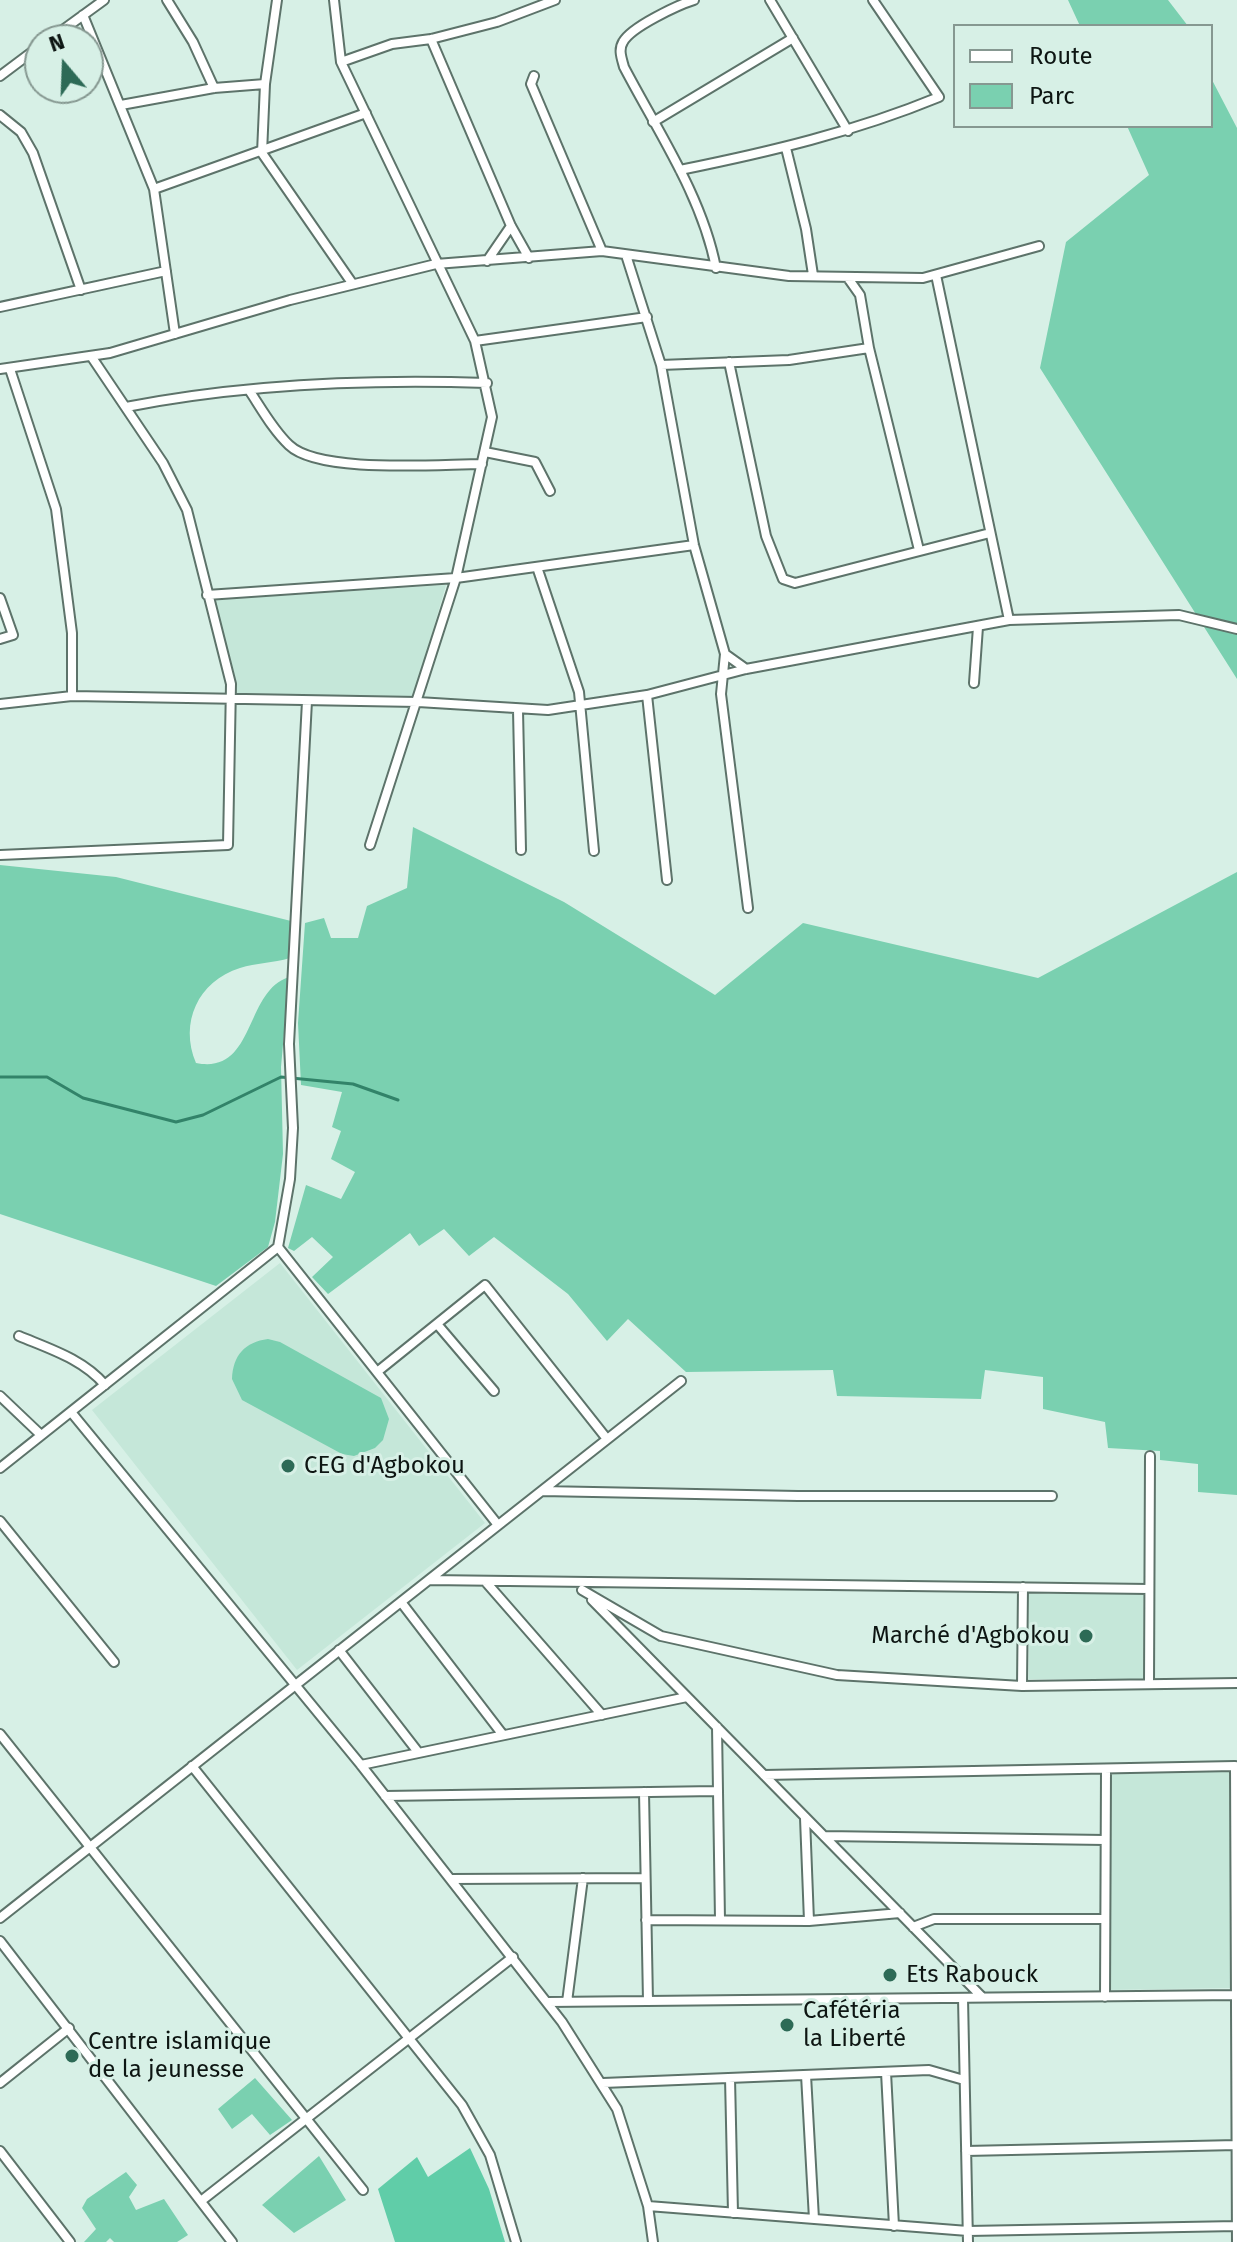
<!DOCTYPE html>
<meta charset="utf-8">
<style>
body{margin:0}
#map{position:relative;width:1237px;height:2242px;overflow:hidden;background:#d7f0e6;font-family:"Fira Sans",sans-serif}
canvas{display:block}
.legend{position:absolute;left:953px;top:24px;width:260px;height:104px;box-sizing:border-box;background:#d7f0e6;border:2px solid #869891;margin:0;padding:10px 14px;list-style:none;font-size:24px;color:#0d1512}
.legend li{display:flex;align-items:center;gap:16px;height:40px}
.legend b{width:40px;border:2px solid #869891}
.north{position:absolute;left:24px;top:24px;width:80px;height:80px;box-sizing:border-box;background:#d7f0e6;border:2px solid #869891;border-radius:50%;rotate:341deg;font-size:22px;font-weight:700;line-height:32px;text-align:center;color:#0d1512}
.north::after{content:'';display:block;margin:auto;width:28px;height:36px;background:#2d6a56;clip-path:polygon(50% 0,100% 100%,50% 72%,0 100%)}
</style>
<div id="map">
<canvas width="1237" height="2242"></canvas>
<ul class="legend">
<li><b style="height:10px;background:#fff"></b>Route</li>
<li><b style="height:22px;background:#7ad0b0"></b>Parc</li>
</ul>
<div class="north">N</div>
</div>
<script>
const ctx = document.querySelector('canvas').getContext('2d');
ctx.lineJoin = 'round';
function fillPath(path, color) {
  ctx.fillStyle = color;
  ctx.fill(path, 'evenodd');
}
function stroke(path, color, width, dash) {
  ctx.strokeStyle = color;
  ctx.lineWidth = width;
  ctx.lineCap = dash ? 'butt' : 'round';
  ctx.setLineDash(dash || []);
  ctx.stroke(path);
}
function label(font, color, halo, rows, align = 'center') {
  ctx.font = font + ' "Fira Sans",sans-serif';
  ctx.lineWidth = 6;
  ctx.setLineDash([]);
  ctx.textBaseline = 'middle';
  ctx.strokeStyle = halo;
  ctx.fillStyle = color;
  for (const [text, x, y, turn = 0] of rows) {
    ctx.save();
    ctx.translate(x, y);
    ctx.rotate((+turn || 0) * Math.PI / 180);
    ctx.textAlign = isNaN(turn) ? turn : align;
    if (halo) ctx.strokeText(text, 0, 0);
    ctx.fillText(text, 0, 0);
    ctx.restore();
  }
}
fillPath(new Path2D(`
 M446,585L413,699L237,697L213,600Z
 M280,1263L485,1523L297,1670L92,1410Z
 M1029,1594H1143V1679H1029Z
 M1230,1768V1988L1102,1990L1106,1773Z`), '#c5e7d9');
fillPath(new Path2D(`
 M1068,0H1168L1188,26H1080Z
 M1211,78L1237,128V679L1040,368L1066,242L1149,175L1127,126H1211Z
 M413,827L564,902L715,995L803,923L1038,978L1237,872V1495L1198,1492V1464L1160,1460V1451L1108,1448L1105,1422L1043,1409V1377L985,1370L981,1399L837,1396L833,1370L686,1372L628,1319L607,1341L568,1294L494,1237L469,1256L444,1229L419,1246L410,1233L328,1294L312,1277L333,1257L312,1237L294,1251L288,1248L306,1185L341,1199L355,1172L331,1159L341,1131L332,1127L342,1092L301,1085L298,1023L305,923L324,918L331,938H358L367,906L407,888Z
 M0,865L116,877L291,921L290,958C273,963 256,963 240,968C198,981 179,1023 196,1063C256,1075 244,991 289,977L281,1067L283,1154L275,1222L268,1247L216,1286L0,1214Z
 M268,1339L280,1342L381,1398L389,1419L383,1440L375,1448L354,1456L342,1454L242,1400L232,1379C233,1355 245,1342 268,1339Z
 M255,2078L292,2120L270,2135L252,2114L232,2129L218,2109Z
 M319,2156L346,2200L294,2233L262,2205Z
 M126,2172L137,2185L129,2197L136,2210L164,2199L188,2235L177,2242H114L110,2238L106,2242H84L96,2229L82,2208L87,2199Z`), '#7ad0b0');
fillPath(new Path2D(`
 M470,2148L489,2189L505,2242H395L378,2189L417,2157L428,2177Z`), '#60cda8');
stroke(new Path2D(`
 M0,1077H47L83,1098L176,1122L203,1115L281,1077L353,1084L398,1100`), '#328369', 3);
const minor = new Path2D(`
 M167,0L193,42L214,88
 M277,0L265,84L262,153L352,283
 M334,0L341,62L475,341L492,417L456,578L370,845
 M694,0C678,5 631,27 623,42C618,50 622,59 624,67C658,132 702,196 716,268
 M770,0L848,131
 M83,15L154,189L175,334
 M431,39L511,226L529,258
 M49,40L104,0
 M341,62L392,44L431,39L497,22L555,0
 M0,76L40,46
 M534,76L531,84L602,251
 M121,105L214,88L265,84
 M0,115L21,132L33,153L81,290
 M653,122L793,38
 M786,148L806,229L813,275
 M680,170C769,152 854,132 939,97L873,0
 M154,189L366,113
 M626,255L661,365L694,545L725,654L746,669
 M487,261L511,226
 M936,275L1009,620
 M848,278L860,295L869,348
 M0,307L166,271
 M475,341L647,317
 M729,362L766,536L783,579L795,583L990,533
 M661,365L789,360L869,348L919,550
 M0,369L110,353L290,300L436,264L602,251L789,276L923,278L1039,246
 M10,369L56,509L72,633V696
 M249,390C261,408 273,430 289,445C319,474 438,464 482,464
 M126,407C244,384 367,379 487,383
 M485,452L535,462L550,491
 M537,567L579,692L594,851
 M207,595L456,578L694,545
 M0,598L13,635L0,639
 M725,654L721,694L748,908
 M974,683L978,627
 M647,695L667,880
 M0,704L72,696L418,702L548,710L647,695L746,669L1009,620L1179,615L1237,629
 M518,710L521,850
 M0,855L228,845L231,684L187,510L163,463L91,356
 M278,1247L498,1525
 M437,1324L494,1391
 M19,1336C50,1349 83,1359 105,1385
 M377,1372L485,1285L607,1439
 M0,1396L41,1435
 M71,1412L361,1765L562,2022L617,2109L648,2206L653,2242
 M0,1468L278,1247L290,1179L293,1128L289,1044L307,701
 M542,1491L798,1496H1052
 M0,1521L114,1662
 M429,1580L1149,1589
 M485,1581L602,1715
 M582,1590L661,1636L837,1675L1022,1686L1237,1683
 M592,1600L982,1997
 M401,1602L503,1735
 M339,1650L418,1752
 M1149,1683L1150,1456
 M1022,1686L1023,1587
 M717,1727L720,1920
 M0,1734L363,2190
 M361,1765L687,1697
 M192,1766L462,2105L490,2155L516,2242
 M764,1775L1235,1766L1237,2242
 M644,1792L648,2001
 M385,1796L716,1791
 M805,1818L809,1921
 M824,1836L1105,1840
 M451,1879L645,1878
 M0,1918L681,1381
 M646,1920L809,1921L900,1913
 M913,1927L934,1919H1105
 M0,1941L232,2242
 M1105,1997L1106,1770
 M963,1998L968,2242
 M548,2002L1237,1995
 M567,2002L583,1878
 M886,2072L894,2226
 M806,2075L814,2219
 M730,2078L733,2213
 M0,2083L69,2028
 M603,2083L929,2070L964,2080
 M0,2151L70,2242
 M966,2151L1237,2145
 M201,2201L513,1957
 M648,2206L968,2231L1237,2226`);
stroke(minor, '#5d736a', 12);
stroke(minor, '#fff', 8);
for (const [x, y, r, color] of [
 [288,1466,8,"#2d6a56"],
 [1086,1636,8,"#2d6a56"],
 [890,1975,8,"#2d6a56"],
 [787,2025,8,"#2d6a56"],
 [72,2056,8,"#2d6a56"]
]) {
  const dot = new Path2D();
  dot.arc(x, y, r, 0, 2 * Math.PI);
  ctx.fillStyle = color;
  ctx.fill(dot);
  stroke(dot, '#d7f0e6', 3);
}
label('24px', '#0d1512', '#d7f0e6', [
 ["CEG d'Agbokou",304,1466],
 ["Marché d'Agbokou",1070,1636,"right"],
 ["Ets Rabouck",906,1975],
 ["Cafétéria",803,2011],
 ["la Liberté",803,2039],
 ["Centre islamique",88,2042],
 ["de la jeunesse",88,2070]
], 'left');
</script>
